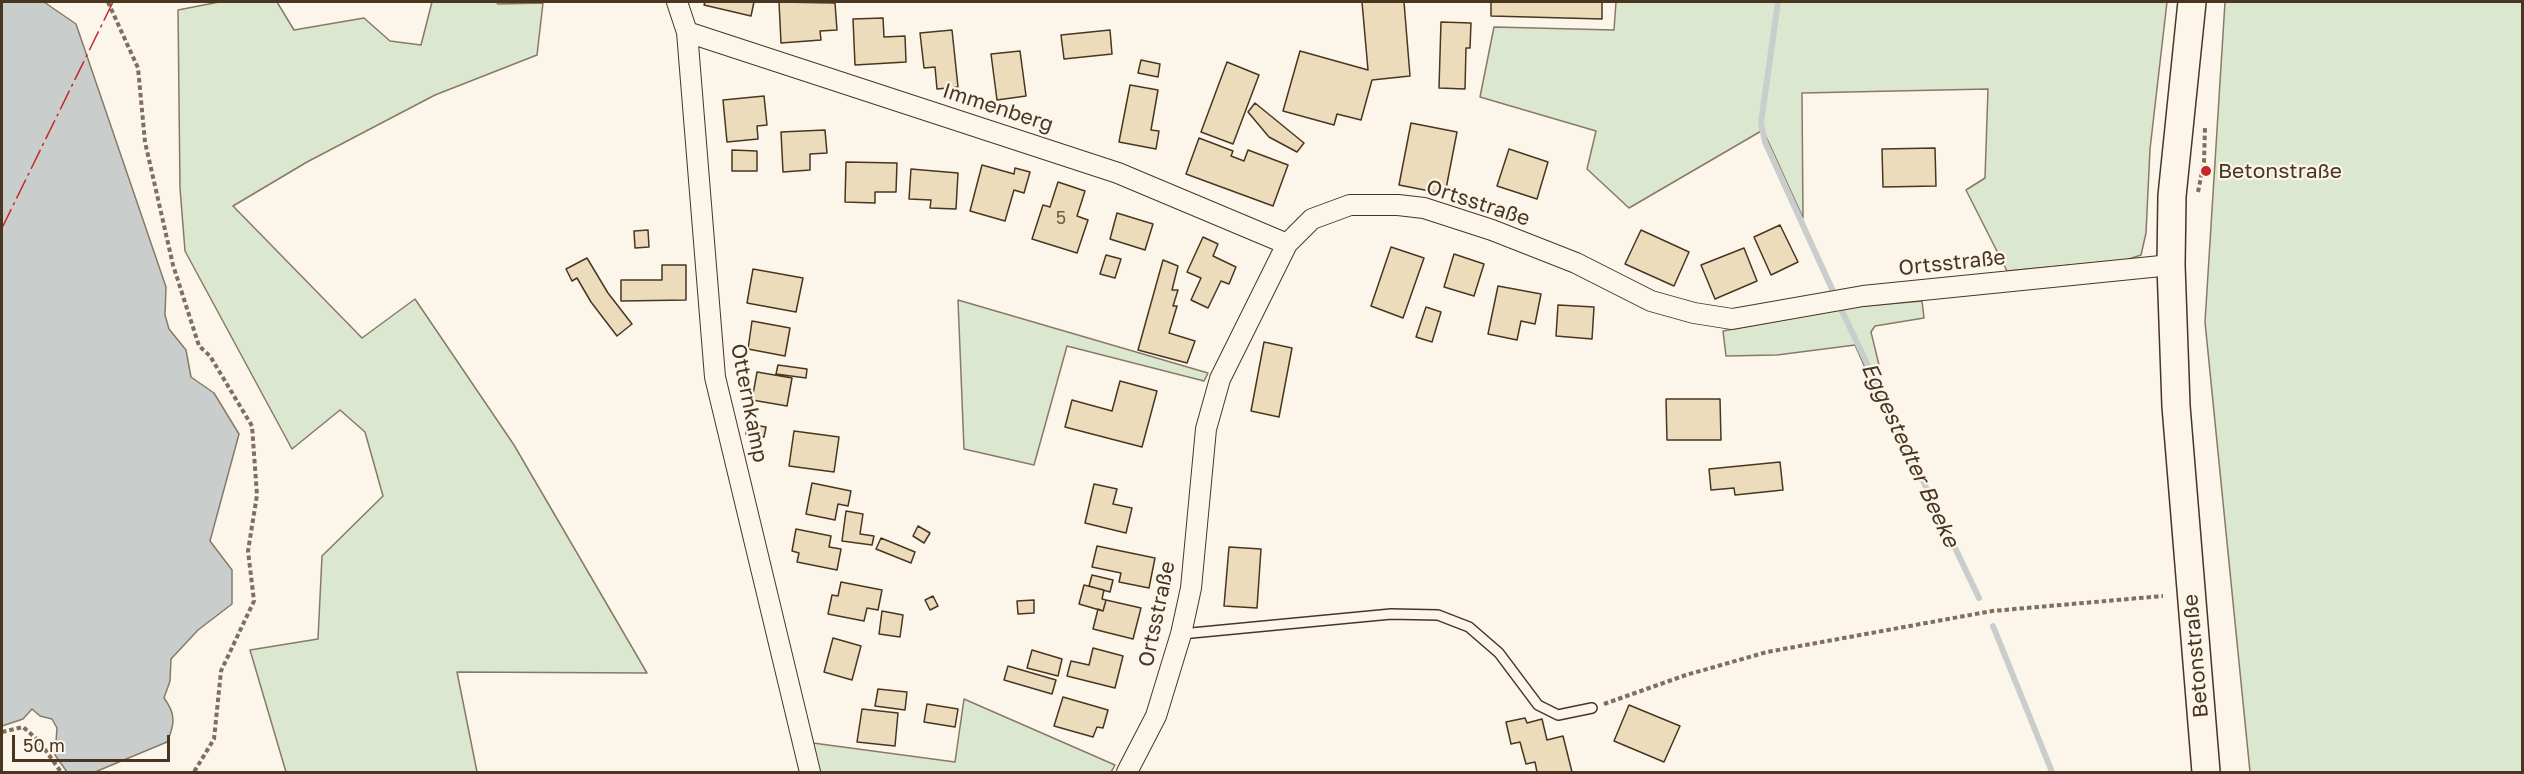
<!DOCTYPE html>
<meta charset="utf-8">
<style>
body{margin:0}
#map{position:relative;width:2524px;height:774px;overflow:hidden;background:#fbf6e9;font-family:"Golos Text",sans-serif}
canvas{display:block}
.frame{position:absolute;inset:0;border:3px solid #4a3520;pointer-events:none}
.scale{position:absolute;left:12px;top:735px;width:158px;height:27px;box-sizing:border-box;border:3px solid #4a3520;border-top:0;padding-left:8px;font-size:18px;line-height:21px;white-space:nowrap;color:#4a3520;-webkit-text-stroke:4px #fbf6e9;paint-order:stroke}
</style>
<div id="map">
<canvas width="2524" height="774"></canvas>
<div class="frame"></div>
<div class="scale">50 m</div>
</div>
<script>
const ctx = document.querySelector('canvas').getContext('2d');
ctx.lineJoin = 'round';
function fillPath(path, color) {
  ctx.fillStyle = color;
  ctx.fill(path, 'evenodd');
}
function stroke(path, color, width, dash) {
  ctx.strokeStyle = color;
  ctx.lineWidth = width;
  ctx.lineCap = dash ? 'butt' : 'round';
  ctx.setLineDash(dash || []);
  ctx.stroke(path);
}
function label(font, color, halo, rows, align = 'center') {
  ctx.font = font + ' "Golos Text",sans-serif';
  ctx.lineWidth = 4.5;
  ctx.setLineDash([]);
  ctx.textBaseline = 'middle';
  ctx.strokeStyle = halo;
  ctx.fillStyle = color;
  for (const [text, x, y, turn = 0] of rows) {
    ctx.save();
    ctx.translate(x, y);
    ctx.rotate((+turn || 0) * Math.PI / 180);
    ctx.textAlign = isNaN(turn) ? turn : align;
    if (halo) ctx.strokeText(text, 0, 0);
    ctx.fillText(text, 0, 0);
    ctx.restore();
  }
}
const green = new Path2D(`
 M219,2H277L294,30L364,18L390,41L421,45L432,2H496L498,4L543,3L537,55L435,95L307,162L233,206L362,338L415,299L514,445L647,673L457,672L477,772H286L250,650L318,639L322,556L383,496L365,432L340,410L292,449L185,251L180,188L178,10Z
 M1616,2H2167L2150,149L2146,233L2141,255L2126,260L2007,271L1966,190L1985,178L1988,89L1802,93L1803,218L1763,130L1629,208L1587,169L1596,131L1480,97L1494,27L1614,30Z
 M2225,2H2522V772H2250L2205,322Z
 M958,300L1208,373L1204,381L1067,346L1034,465L964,449Z
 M1922,301L1924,318L1875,326L1871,332L1880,369L1867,372L1855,345L1777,355L1726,356L1723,331L1853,307Z
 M964,699L1115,765L1111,772H819L813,743L955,762Z`);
fillPath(green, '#dce7d0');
stroke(green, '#887966', 1.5);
const water = new Path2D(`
 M2,2H44L76,24L166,287L165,315L169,329L186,350L191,377L214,393L239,434L210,541L232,570V604L198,630L171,659L170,681L164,698C176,714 175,724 167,742L95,772H67L55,755L57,728L52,719L40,716L32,709L23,719L2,726Z`);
fillPath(water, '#c9cecd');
stroke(water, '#887966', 1.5);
stroke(new Path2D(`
 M1778,2L1761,123L1765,142L1832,289
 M1842,311L1979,598
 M1993,626L2052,772`), '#c9cecd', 6);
const building = new Path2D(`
 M705,2H754L751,16L704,5Z
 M779,2L835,3L837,30L820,31L821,40L781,43Z
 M1352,2H1404L1410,76L1372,80L1361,120L1337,114L1334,125L1283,111L1300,51L1368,70L1362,2Z
 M1491,2H1602V19L1491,16Z
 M883,18L884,37L905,36L906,62L855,65L853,19Z
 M1441,22L1471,23L1470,48H1466L1465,89L1439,88Z
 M952,30L958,87L937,89L935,67L924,68L920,33Z
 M1110,30L1112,54L1064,59L1061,35Z
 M1020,51L1026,96L997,100L991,54Z
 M1141,60L1160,64L1158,77L1138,73Z
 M1227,62L1259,75L1233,144L1201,132Z
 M1130,85L1158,90L1151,130L1159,131L1156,149L1119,142Z
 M764,96L767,125L757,126L758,139L727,142L723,100Z
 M1255,103L1304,143L1297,152L1269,137L1248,112Z
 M1411,123L1457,132L1445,194L1399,185Z
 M825,130L827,153L810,154V170L783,172L781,132Z
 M1199,138L1233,151L1231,156L1244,161L1248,150L1288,165L1273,206L1186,174Z
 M1935,148L1936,186L1883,187L1882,149Z
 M1509,149L1548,162L1537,199L1497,186Z
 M732,150L757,151V171H732Z
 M846,162L897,163L896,192H875V203L845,202Z
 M982,165L1014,174L1015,168L1030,172L1024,193L1014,190L1005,221L970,211Z
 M911,169L958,173L956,209L930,208L931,200L909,199Z
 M1058,182L1085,191L1077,216L1088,220L1077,253L1032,239L1043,205L1050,207Z
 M1117,213L1153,224L1145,250L1110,239Z
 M1780,225L1798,262L1771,275L1754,237Z
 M648,230L649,247L635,248L634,231Z
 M1641,230L1689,252L1674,286L1625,264Z
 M1203,237L1218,244L1213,256L1236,267L1229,284L1221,281L1208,308L1191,300L1201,278L1187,272Z
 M1391,247L1424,258L1403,318L1371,306Z
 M1744,248L1757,281L1715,299L1701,265Z
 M1454,254L1484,264L1474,296L1444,287Z
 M1106,255L1121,259L1115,278L1100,274Z
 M587,258L608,293L632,324L617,336L591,302L577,278L572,281L566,269Z
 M1163,260L1178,266L1172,290H1178L1173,306H1177L1169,333L1195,341L1187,363L1138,350Z
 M662,265H686V300L621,301V280H662Z
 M753,269L803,278L796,312L747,303Z
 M1498,286L1541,294L1535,324L1521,321L1517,340L1488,334Z
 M1558,305L1594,307L1592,339L1556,336Z
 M1426,307L1441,312L1432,342L1416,337Z
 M752,321L790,328L785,356L748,349Z
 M1264,342L1292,348L1279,417L1251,411Z
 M778,365L807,369L806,378L776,374Z
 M757,372L792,378L787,406L752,400Z
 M1120,381L1157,391L1142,447L1065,427L1072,400L1112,411Z
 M1666,399H1720L1721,440H1667Z
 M748,424L766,427L764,437L746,434Z
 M794,431L839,437L834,472L789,466Z
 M1780,462L1783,490L1735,495L1734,488L1711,490L1709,469Z
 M812,483L851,491L848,506L838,504L835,520L806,514Z
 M1094,484L1117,489L1113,504L1132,508L1126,533L1085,523Z
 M846,511L863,514L860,534L874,536L872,545L842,541Z
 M918,526L930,533L924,543L913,536Z
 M796,529L831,536L829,547L841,549L837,570L797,562L799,553L792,551Z
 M881,538L915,552L911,563L876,549Z
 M1097,546L1155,558L1149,588L1119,582L1121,573L1092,567Z
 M1229,547L1261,549L1257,608L1224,606Z
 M1092,575L1113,580L1110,592L1089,586Z
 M841,582L882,590L878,610L867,608L864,621L828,614L832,595L838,596Z
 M1084,585L1104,590L1102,599L1106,600L1103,611L1079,604Z
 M933,596L938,606L930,610L925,600Z
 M1034,600V613L1018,614L1017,601Z
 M1106,600L1141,608L1133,639L1093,629L1098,609L1103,611Z
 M882,611L903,615L900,637L879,634Z
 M833,638L861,646L852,680L824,672Z
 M1093,648L1123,656L1115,688L1067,676L1071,661L1089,665Z
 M1032,650L1062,659L1058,676L1027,668Z
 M1008,666L1056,680L1052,694L1004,680Z
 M878,689L907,692L905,710L875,706Z
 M1063,697L1108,710L1103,728L1097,727L1093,737L1054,726Z
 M927,704L958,709L955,727L924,722Z
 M1629,705L1680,726L1664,762L1614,741Z
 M862,709L898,713L895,746L857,742Z
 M1525,718L1527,723L1542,719L1547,740L1563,736L1572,772H1537L1535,762L1526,764L1520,742L1511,744L1506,722Z`);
fillPath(building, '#ecdcbc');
stroke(building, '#4a3520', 1.5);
const service = new Path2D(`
 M1181,634L1391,614L1438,615L1469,627L1499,653L1538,705L1558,715L1592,708`);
const minor = new Path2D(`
 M677,2L687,32L715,377L810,772
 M687,32L1118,173L1287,244
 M1127,772L1156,716L1181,634L1191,588L1206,429L1220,379L1287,244L1312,219L1350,205H1398L1424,208L1492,230L1576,263L1651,301L1694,313L1732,319L1863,296L2171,265`);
const secondary = new Path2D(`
 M2192,2L2172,196L2171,265L2176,406L2206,772`);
stroke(service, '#4a3520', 12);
stroke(minor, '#4a3520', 22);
stroke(secondary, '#4a3520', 30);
stroke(new Path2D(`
 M108,2L138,68L145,142L173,265L199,346L210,356L252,426L257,495L248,551L254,601L221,671L214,739L194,772
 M2198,192L2204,162L2205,128
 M1604,704L1686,675L1767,652L1992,611L2163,596
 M2,732L23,727L39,741L61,772`), '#7f6f5c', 4, [4.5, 3]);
stroke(service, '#fbf6e9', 9);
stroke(minor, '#fbf6e9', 20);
stroke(secondary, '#fbf6e9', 27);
stroke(new Path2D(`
 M2,228L113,2`), '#c62828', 1.5, [21, 4.5, 3, 4.5]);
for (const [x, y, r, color] of [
 [2206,171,6,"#c62828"]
]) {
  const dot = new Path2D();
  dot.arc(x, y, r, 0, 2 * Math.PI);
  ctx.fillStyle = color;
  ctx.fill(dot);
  stroke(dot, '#fbf6e9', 2);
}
label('18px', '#725f47', null, [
 ["5",1061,218]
]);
label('21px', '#4a3520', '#fbf6e9', [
 ["Immenberg",998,108,18],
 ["Ortsstraße",1478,203,18],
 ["Ortsstraße",1952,263,-6],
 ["Otternkamp",749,403,79],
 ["Ortsstraße",1157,614,-78],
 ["Betonstraße",2196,656,-95]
]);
label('21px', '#4a3520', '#fbf6e9', [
 ["Betonstraße",2218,171]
], 'left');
label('italic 22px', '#4a3520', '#fbf6e9', [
 ["Eggestedter Beeke",1910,455,65]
]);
</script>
